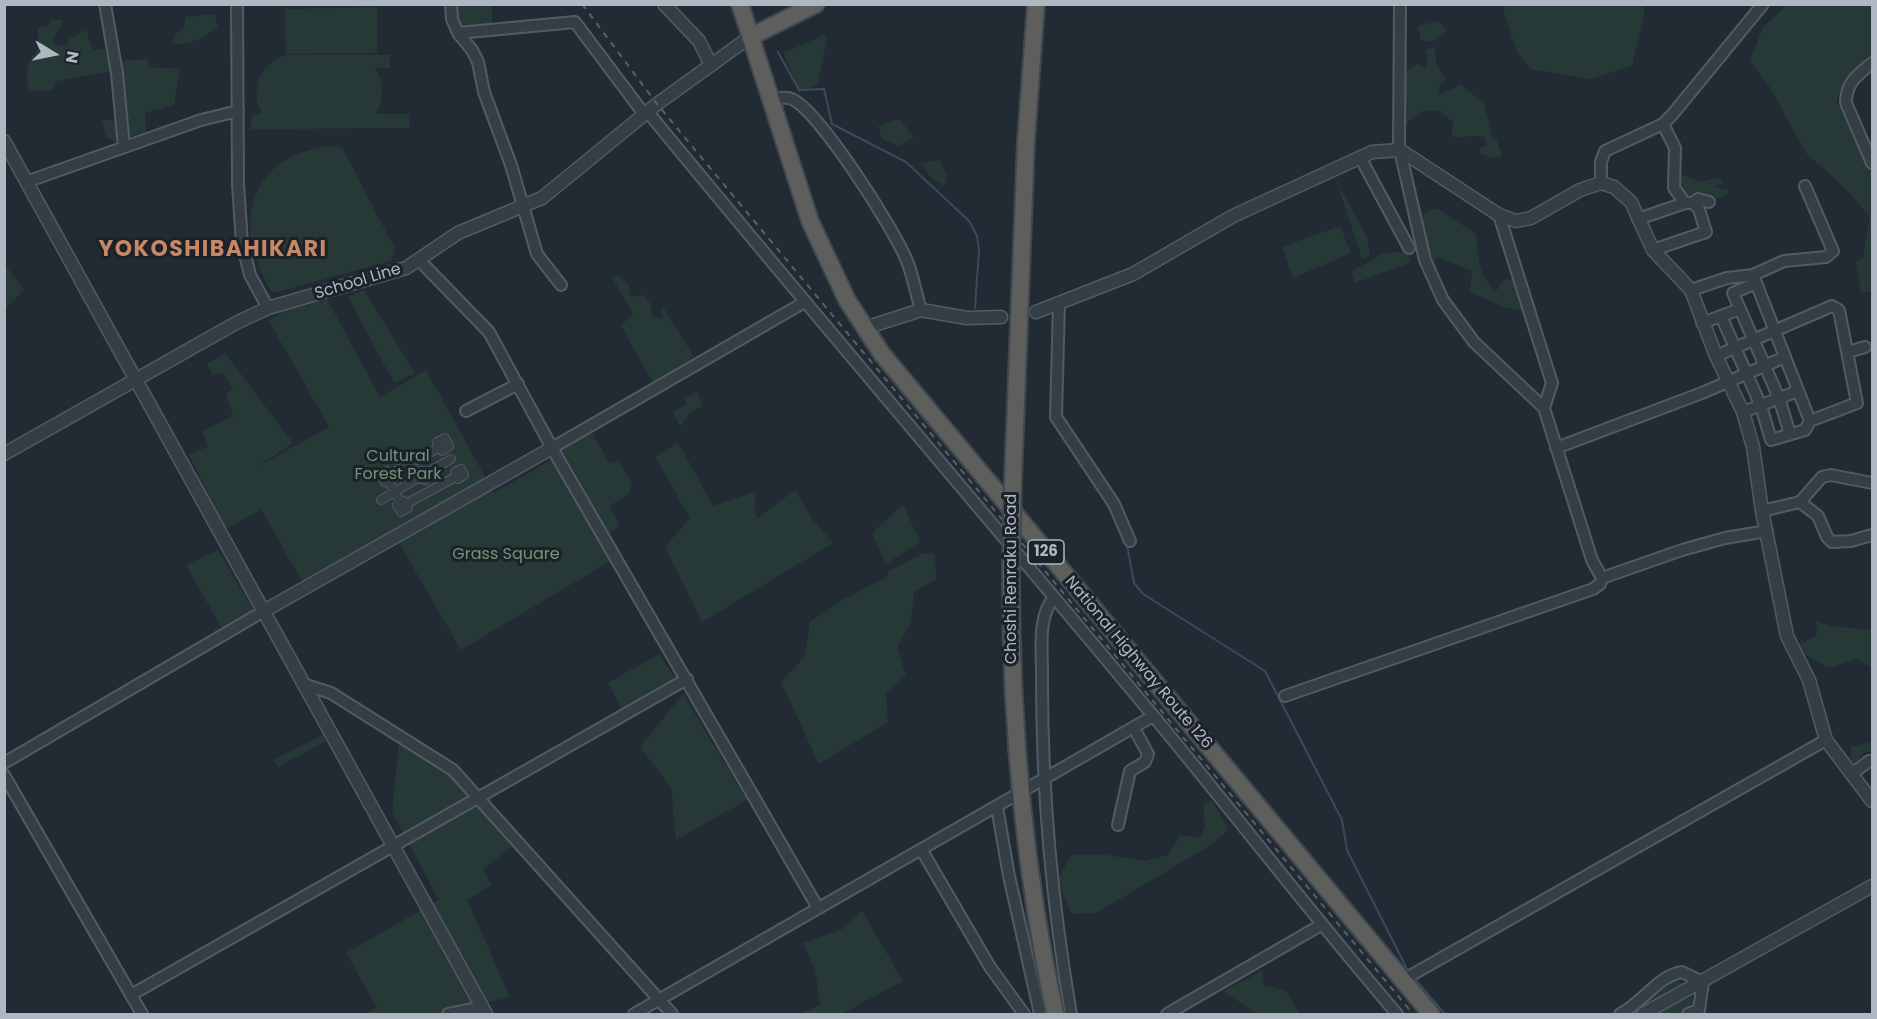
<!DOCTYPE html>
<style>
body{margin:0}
#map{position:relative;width:1877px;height:1019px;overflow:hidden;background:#222b34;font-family:Poppins,sans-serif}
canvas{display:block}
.frame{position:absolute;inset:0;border:6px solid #afb8c2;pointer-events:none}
.north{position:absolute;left:24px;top:24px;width:60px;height:60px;-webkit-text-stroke:4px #1b222a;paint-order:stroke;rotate:100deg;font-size:16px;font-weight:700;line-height:24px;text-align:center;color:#afb8c2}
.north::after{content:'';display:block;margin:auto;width:21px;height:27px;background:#afb8c2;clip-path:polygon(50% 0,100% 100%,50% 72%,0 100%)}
</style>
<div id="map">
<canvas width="1877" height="1019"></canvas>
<div class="frame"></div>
<div class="north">N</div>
</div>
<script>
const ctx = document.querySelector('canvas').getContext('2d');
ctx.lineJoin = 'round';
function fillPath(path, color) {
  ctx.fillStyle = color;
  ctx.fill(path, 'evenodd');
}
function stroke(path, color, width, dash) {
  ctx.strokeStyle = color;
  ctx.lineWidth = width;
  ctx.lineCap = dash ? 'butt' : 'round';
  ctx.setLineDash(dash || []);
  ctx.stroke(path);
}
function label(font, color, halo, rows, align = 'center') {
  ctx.font = font + ' Poppins,sans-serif';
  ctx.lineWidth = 6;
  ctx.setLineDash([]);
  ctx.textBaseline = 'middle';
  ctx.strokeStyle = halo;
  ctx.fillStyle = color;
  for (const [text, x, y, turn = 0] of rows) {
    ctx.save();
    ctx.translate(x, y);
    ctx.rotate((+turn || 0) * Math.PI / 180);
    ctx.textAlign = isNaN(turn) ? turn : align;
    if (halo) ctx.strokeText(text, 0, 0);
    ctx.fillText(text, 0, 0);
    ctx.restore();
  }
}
fillPath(new Path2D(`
 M456,5H492V27L464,31L457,17Z
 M1502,5H1640L1645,10L1632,66L1591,79L1530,69L1516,50Z
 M1787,5H1872V55L1866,57L1836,100L1872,175V297V291L1861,293L1856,262L1863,258L1870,217L1845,188L1806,153L1769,86L1750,61L1763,27Z
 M377,7V53L286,54L285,9Z
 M214,14L218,27C203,38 191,45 172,44L177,33L185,27V17Z
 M51,19L64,20L53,39L57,46L68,44V39L86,30L93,50L105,49L112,71L57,81L53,90L29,92C25,74 26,63 38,49V28L49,25Z
 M1438,21L1448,30L1433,41H1421L1418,26Z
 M824,35L827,41L817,84L799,93L784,53Z
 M1435,47L1436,64L1446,80L1440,85L1438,96L1461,84L1484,104L1492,138L1497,141L1502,156L1493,158L1481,154L1479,149L1487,144L1484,136L1452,137L1453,122L1440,111H1421L1406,124L1403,72L1419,64L1425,68L1428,63L1425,50Z
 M286,55H390V68H375C385,83 384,98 376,114H409L410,128L251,129L252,115L262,113C249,89 260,63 286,55Z
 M148,59L149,67L180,69L174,105L145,113L146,133L128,137L119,61Z
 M900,119L914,138L898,146L882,139L878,126Z
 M102,120H112L119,125L120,142L117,143L106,137Z
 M323,147H342L395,249L391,261L273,293C234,234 243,160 323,147Z
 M939,160L947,175L944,186L931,177L921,164Z
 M1680,174L1701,182L1720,177L1723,183L1713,186L1728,190V195L1715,199L1682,195L1678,184Z
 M1336,180L1367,237L1370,256L1362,258Z
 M1436,208L1476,234C1479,257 1477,275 1496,291L1504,280L1515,278L1526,311L1507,308L1470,292L1472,271L1437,257L1432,263L1421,222L1426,212Z
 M1340,226L1351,253L1293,278L1282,247Z
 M1404,252L1411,262L1355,283L1351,272L1384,253Z
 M4,263L24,290L5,309H4Z
 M618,275L629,285V295L638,297L642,294L650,303L653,317L662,318V305L694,357L653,383L621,326L633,313L613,279Z
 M364,290L415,373L394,383L348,297Z
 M327,299L380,397L426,370L494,493L554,458L612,560L461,650L395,536L306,588L259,506L260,510L225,529L189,454L208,447L202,431L233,416L226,394L233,389L223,372L213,375L207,364L225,353L293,443L257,467L329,427L269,321L282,312Z
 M697,391L703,406L691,412L680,427L673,412L686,404L685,399Z
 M592,433L610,464L619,462L632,484L628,495L609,506L620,526L609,533L562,450Z
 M678,442L713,506L756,491L754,510L757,519L795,490L813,520L833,543L702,622L665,547L690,518L655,457Z
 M903,504L920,542L886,564L872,533Z
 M218,550L254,612L224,632L186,565Z
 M924,553L934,554L937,579L914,592L911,623L897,648L906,675L886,694L888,722L819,764L781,682L805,656L810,622L844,599L885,578L889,571Z
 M1816,621L1830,626L1872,630V668L1857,659L1829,668L1807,656L1800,644L1817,635Z
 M659,654L679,684L625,715L608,683Z
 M683,694L747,800L676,840L671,787L640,747Z
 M323,735L325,742L278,767L273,760Z
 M1872,742V750L1861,754L1857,767L1854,768L1850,760L1851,747Z
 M399,744L452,776L512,847L483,869L492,885L467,900L510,997L440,1014H366L377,1007L346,953L439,900L392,812Z
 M1212,800L1229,830L1206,848L1096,913L1071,914L1058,879L1071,855H1106L1144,861L1168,855L1180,835L1200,838L1205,827L1203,804Z
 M862,911L903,981L845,1012L836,1014H801L820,1005L815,970L803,943L845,928Z
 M1262,971L1264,985L1286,991L1300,1014H1257L1223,991Z
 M1671,980L1684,983L1629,1014Z
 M1692,996L1693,1004L1683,1014H1657Z`), '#273937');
stroke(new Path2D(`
 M778,52L799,90L824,89L832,124L906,162L969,221L977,236L979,250L975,308
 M1127,545L1134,583L1143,594L1265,671L1342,820L1347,850L1409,973
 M1413,977L1445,1014`), '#394a5c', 2);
const pedestrian = new Path2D(`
 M445,438L449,446L442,451L437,442Z
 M461,469L464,475L458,479L455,472Z
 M387,471L391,478L385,482L381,475Z
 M428,472L451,459
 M389,475L440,447
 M388,480L401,503
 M381,500L418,478L420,471L428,472L425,480L418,478
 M404,501L408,508L401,512L397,505Z
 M406,504L457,476`);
const minor = new Path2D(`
 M105,4L117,73L124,147
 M237,4L238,184L242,243L250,275L268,308
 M451,4L452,19L458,33L472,50L478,62L484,92L511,165L537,254L561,285
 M1400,4L1399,146L1425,260L1443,300L1474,342L1544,408L1552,383L1499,215
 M458,33L575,22L644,114
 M1872,63C1858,75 1846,82 1846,103L1872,163
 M769,101C776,99 785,96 792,99C820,112 894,229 907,261C913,276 916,294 921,310
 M647,111C813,314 984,512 1151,713C1234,813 1313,916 1397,1014
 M1663,124L1675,148L1674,188L1685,203
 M1360,157L1409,248
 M26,182L201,120L238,111
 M1601,183V162L1605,151L1663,124L1672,115L1763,4
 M1693,203L1698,199L1709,202
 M1638,219L1685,203H1693L1699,209L1706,232L1653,250
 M420,261L489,332L552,448L818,908
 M1756,283L1733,293L1779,398L1790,434
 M1691,290L1727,278L1753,275L1784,261L1826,257L1833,251L1805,186
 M1059,303L1056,417L1114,504L1130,541
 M1721,316L1761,406L1771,440L1805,430L1810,421
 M1702,323L1740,309
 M1848,352L1865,347
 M1716,356L1832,306L1839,310L1857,403L1810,421C1791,372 1772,324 1753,275
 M1544,408L1592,560L1602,578
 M466,411L518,384
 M1743,412L1798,391
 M552,448L803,303
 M1556,448L1702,393L1785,357
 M1800,502L1818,516L1827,537L1832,542L1851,541L1872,535
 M1762,511L1800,502L1822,477L1831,475L1872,483
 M1054,597C1036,619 1043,655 1042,682C1042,794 1052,904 1071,1014
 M303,684L331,693L453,770L672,1014
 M1285,696L1593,589L1600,584L1602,578L1682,550L1725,538L1767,531
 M4,763L264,611
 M1852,774L1869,761
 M4,775L142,1014
 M1028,788L1153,716
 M997,807L1009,876L1040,1014
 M1118,825L1130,771L1145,762L1148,754L1134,728
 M921,849L990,967L1024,1014
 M1401,981L1826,740
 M131,995L687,679
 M448,1014L482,1007
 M634,1014L1014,796
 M1167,1014L1321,925
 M1620,1014C1643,1003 1657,976 1682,972L1703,982L1699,1010L1688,1014`);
const tertiary = new Path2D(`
 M664,4L699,41L711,65
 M4,141L486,1014
 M1036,312L1133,274L1233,216L1372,152L1400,150L1499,215L1516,221L1531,218L1580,190L1601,183L1614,187L1631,202L1653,250L1691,290L1716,356L1743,412L1753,447L1762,511L1787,636L1809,680L1826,740L1872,801
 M865,328L921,310L967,318L1001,317
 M4,454L236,323L268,308L406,268L458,233L542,198L657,104L750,37
 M264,611L552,448
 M1643,1014L1872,886`);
const trunk = new Path2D(`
 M740,4L810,221L847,300L882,354L1431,1014
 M750,37L816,4
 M1013,479L1026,141L1036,4
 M1011,563C1010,715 1023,866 1055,1014`);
stroke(pedestrian, '#525b63', 10);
stroke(minor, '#525b63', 14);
stroke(tertiary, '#525b63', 15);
stroke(trunk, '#3f4850', 20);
stroke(pedestrian, '#353d45', 8);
stroke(minor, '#353d45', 10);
stroke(tertiary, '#353d45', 12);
stroke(trunk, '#5e5e5c', 16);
stroke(new Path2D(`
 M582,4L657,104L1413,1014`), '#57616c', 2, [6, 6]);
const trunkBridge = new Path2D(`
 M1011,563L1013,479`);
stroke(trunkBridge, '#3f4850', 20, []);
stroke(trunkBridge, '#5e5e5c', 16);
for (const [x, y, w] of [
 [1046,552,36]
]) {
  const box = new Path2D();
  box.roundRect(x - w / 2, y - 12, w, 24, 4.5);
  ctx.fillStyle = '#1b222a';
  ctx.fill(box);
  stroke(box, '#afb8c2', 1.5);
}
label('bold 15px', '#afb8c2', null, [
 ["126",1046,552]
]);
label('16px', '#afb8c2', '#1b222a', [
 ["School Line",358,282,-17],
 ["Choshi Renraku Road",1012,579,-90],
 ["National Highway Route 126",1138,663,50]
]);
label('16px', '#719577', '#1b222a', [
 ["Cultural",398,457],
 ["Forest Park",398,475],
 ["Grass Square",506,555]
]);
ctx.letterSpacing = '1.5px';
label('bold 22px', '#c78866', '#1b222a', [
 ["YOKOSHIBAHIKARI",213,250]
]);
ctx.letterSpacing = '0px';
</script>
